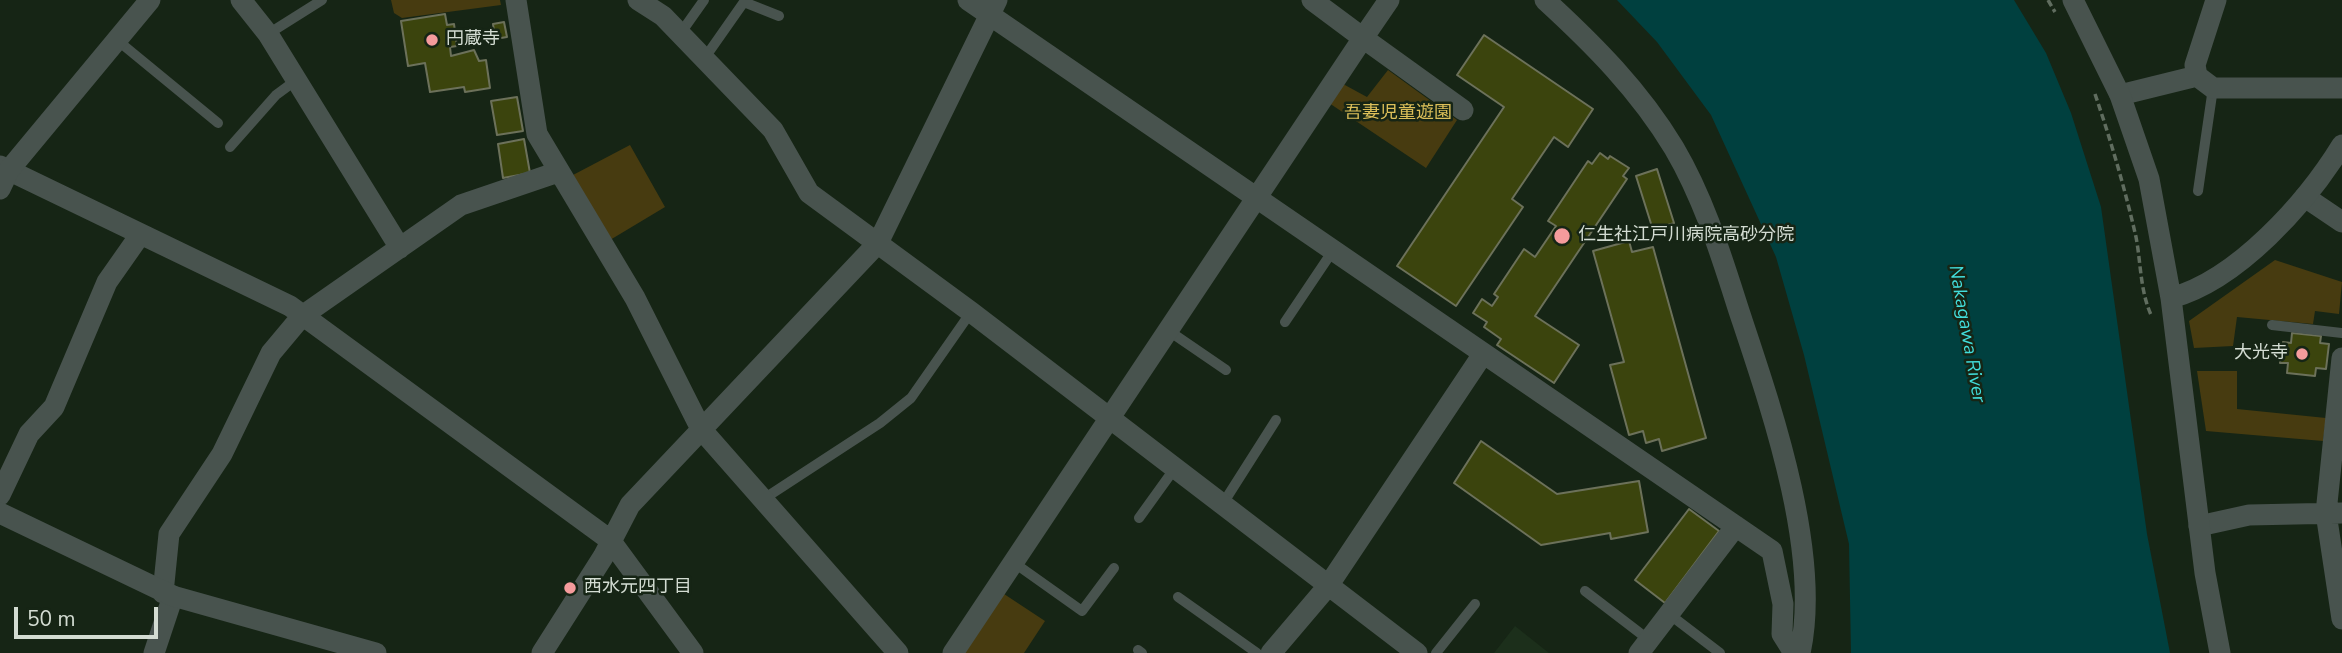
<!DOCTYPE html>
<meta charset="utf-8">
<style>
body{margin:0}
#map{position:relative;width:2342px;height:653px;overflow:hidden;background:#162515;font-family:"Nunito Sans",sans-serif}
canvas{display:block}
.scale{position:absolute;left:14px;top:607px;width:144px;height:32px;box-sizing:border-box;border:4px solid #d3dcd2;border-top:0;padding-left:9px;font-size:21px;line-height:24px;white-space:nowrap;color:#d3dcd2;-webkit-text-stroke:5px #162515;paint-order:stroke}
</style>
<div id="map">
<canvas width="2342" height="653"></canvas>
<div class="scale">50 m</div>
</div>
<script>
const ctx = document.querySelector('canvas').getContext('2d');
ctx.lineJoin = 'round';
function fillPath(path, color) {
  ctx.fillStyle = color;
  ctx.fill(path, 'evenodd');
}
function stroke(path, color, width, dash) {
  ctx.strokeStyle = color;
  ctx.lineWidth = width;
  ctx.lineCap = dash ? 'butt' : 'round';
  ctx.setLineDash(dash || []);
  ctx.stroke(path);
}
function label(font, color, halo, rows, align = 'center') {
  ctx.font = font + ' "Nunito Sans","Noto Sans JP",sans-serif';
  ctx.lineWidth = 5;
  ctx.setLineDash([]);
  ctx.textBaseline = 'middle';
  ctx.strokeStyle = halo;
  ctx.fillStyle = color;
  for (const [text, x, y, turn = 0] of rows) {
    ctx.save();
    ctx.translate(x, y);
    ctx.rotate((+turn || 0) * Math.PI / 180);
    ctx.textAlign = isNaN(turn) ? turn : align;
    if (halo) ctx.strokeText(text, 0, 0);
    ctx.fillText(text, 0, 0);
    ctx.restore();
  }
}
fillPath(new Path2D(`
 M1515,626L1549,653H1494Z`), '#1c2f1b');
fillPath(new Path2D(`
 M391,0H500L501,5L402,18L394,13Z
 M1388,70L1457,120L1426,168L1329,103L1343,84L1367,97Z
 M630,145L665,207L610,240L573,175Z
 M2275,260L2342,282L2339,314L2315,311L2313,324L2237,317L2233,346L2194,348L2189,321Z
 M2197,371H2237V409L2326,418L2323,441L2206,431Z
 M1001,592L1045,621L1024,653H959Z`), '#473b10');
fillPath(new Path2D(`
 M1617,0H2014L2046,53L2071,113L2101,207L2147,534L2170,653H1851L1849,544L1804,355L1776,257L1711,115L1657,42Z`), '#00403f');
const building = new Path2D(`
 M445,14L447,25L454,24L457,46L450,47L451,56L474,50L479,61L486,60L490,88L465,92L464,87L430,92L425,63L408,66L401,21Z
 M504,22L507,37L495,39L493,24Z
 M1484,35L1593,109L1568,147L1554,137L1512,199L1523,207L1456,306L1397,266L1504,107L1457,75Z
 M517,97L523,131L497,135L491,101Z
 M524,139L530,173L503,178L498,144Z
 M1600,153L1608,159L1610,156L1629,168L1623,176L1627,179L1535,316L1579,345L1554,383L1497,345L1501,339L1484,327L1487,322L1473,313L1482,299L1492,306L1498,297L1494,294L1524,249L1535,257L1556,226L1548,221L1588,161L1592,164Z
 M1657,169L1674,223L1653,230L1636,176Z
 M1629,241L1632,252L1653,247L1706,438L1662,451L1659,439L1646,443L1643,431L1629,435L1610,365L1624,362L1593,251Z
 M2292,333L2321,336L2320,343L2329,344L2326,369L2316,368L2315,376L2287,373L2288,363H2280L2283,342L2291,343Z
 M1481,441L1557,494L1639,481L1648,532L1611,539L1610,533L1541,545L1454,483Z
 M1689,509L1719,531L1665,603L1635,580Z`);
fillPath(building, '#3b440d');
stroke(building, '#6c715a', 2);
stroke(new Path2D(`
 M2048,0L2055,12
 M459,41L495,34
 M2095,94C2111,141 2125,189 2136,237C2141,263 2140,292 2152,317`), '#606d5f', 3.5, [7, 3.5]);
stroke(new Path2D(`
 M268,34L322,0
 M680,34L704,0
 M117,40L218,123
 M704,59L744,2L779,16
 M230,147L276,95L295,81
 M2198,191L2213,88
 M1285,322L1332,252
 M2272,325L2342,333
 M1169,331L1226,370
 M762,500L880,423L911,398L971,312
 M1222,505L1276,420
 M1139,518L1175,468
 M1013,562L1082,611L1114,568
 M1585,591L1649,640
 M1178,597L1257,653
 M1669,614L1720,653
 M1138,650L1142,653
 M1436,653L1475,604`), '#48534e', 10);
stroke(new Path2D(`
 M241,0L268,34L400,248
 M516,0L537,134L635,298L701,429L898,653
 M638,0L663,16L773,130L809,193L971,312L1417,653
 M968,0L1772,551L1783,604L1782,634L1794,653
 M1389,0L1363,38L1463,110
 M1545,0C1594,45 1639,90 1674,148C1704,199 1721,255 1739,311C1771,407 1822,553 1800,653
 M2216,0L2195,65L2197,76L2213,88H2342
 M2120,95L2197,76
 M0,166L290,306L610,540L693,653
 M2305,197L2342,222
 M2342,358L2326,513L2342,619
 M0,495L29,434L54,407L107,282L140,235
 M2199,526L2249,515L2342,513
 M163,593L169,534L222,454L271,353L302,316L461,205L558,172
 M154,653L173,596
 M542,653L603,557L630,505L878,243L997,0
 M953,653L1363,38L1312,0
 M1271,653L1328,586L1483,354
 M1639,653L1736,526`), '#48534e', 21);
stroke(new Path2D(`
 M2073,0L2120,95L2149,179L2171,298L2205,573L2220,653
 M0,189L9,170L150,0
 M2171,298C2238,280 2307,202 2342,145
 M0,513L173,596L376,653`), '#48534e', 21);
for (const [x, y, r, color] of [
 [432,40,7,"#f59b9c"],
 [1562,236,9,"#f59b9c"],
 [2302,354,7,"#f59b9c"],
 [570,588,7,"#f59b9c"]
]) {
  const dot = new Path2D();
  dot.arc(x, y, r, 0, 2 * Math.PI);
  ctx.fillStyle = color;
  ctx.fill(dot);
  stroke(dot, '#162515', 2.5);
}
label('18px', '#d3dcd2', '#162515', [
 ["円蔵寺",446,40],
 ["仁生社江戸川病院高砂分院",1578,236],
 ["大光寺",2288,354,"right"],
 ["西水元四丁目",584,588]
], 'left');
label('18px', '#dcbf59', '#162515', [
 ["吾妻児童遊園",1398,114]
]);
label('italic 19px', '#42dedc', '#162515', [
 ["Nakagawa River",1966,334,80]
]);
</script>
